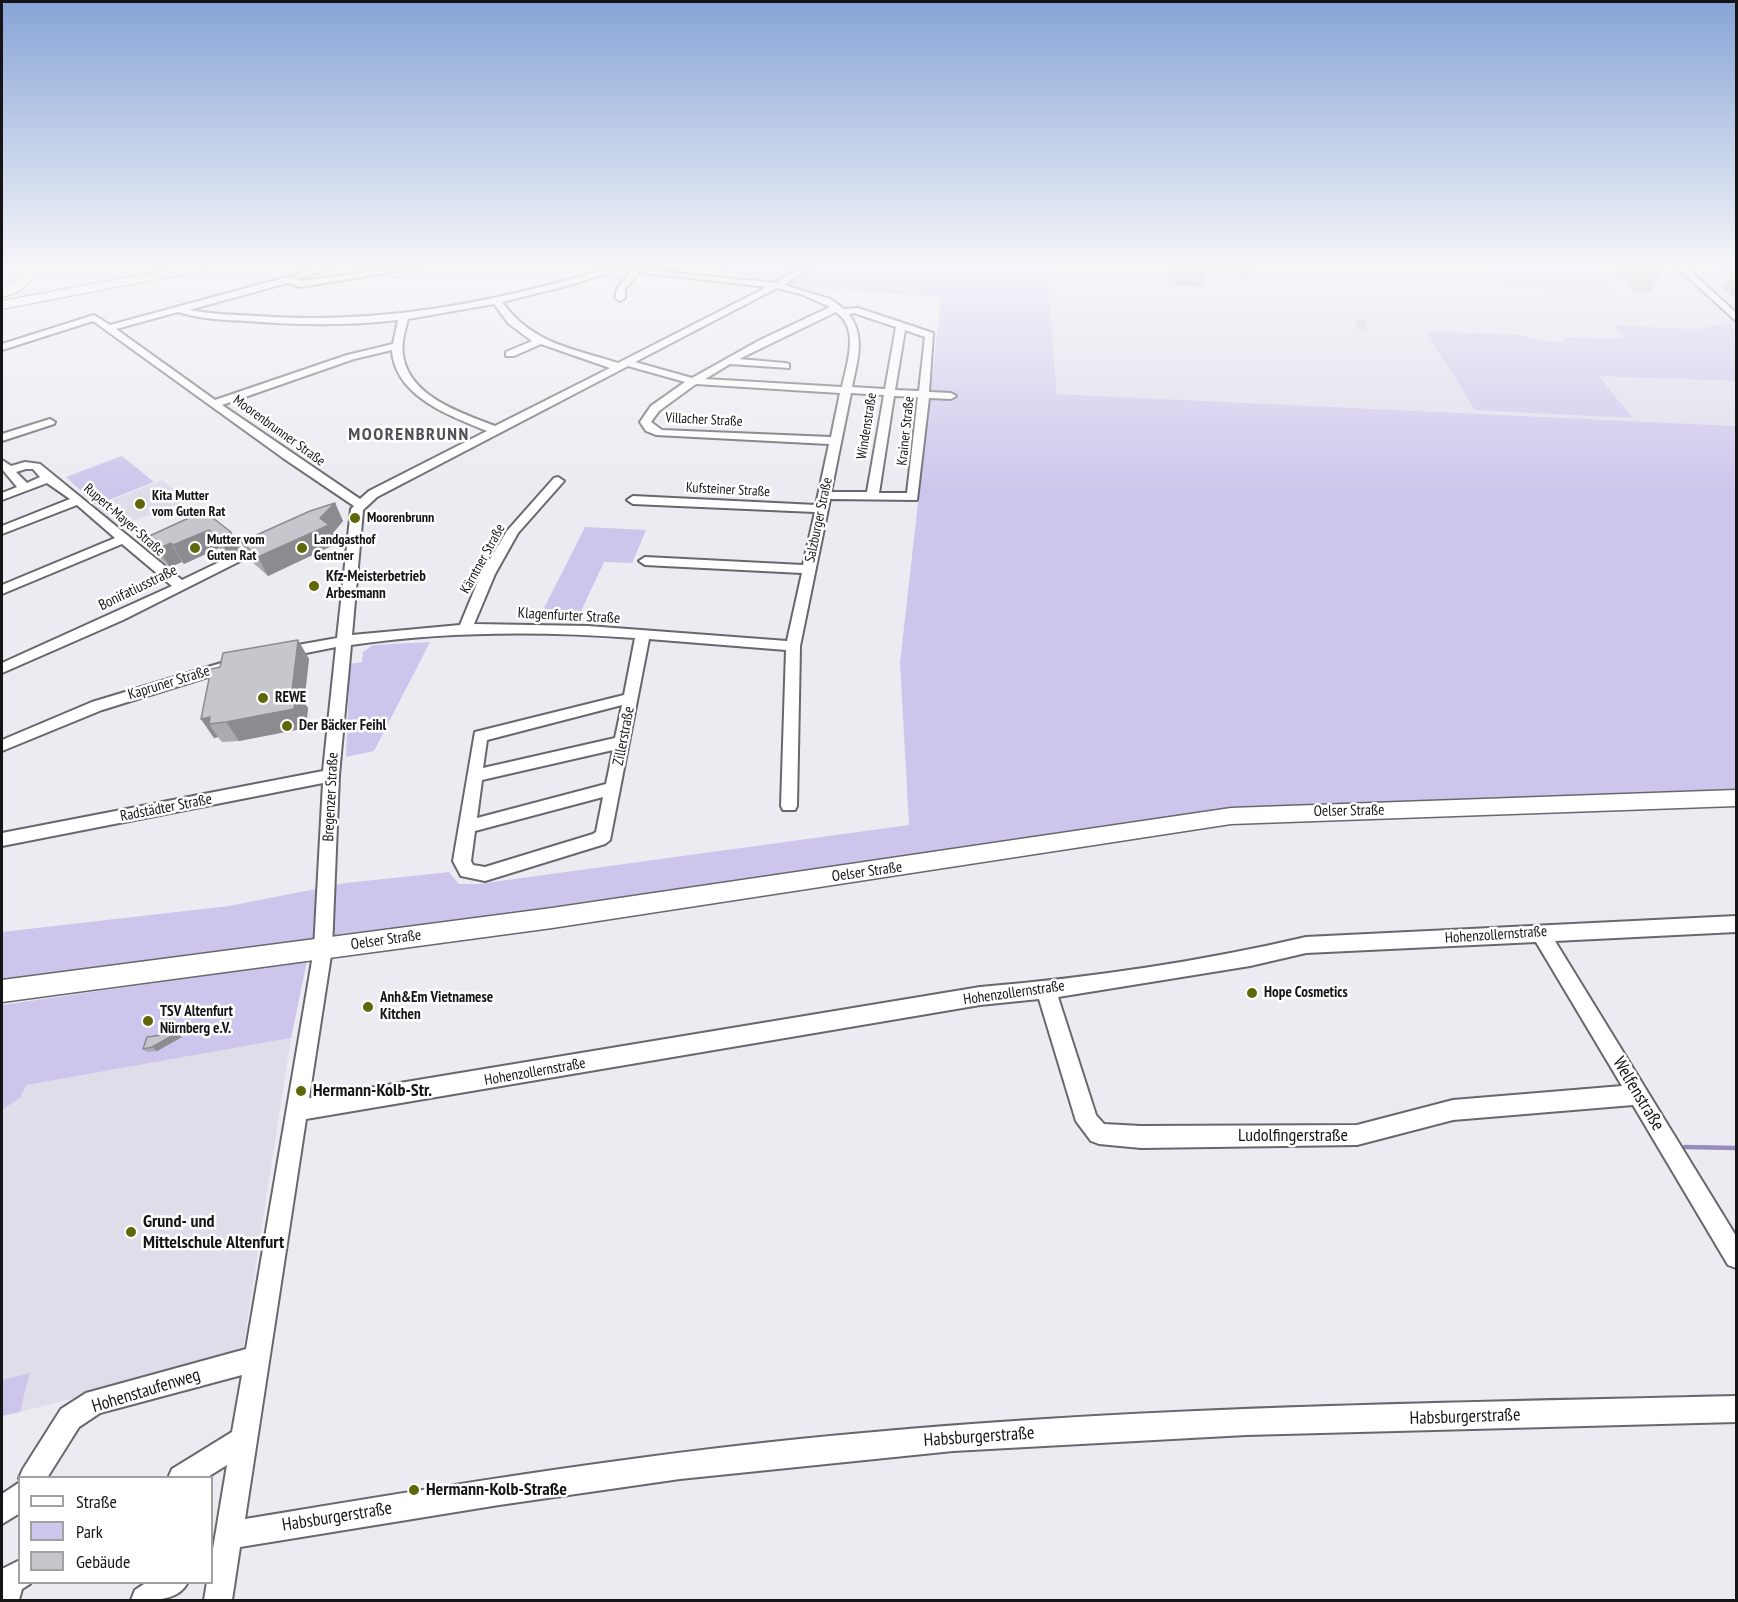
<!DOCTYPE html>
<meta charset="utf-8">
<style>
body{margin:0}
#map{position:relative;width:1738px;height:1602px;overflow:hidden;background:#ecebf2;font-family:"PT Sans Narrow",sans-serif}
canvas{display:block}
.frame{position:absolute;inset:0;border:3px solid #151417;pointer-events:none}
.legend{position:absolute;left:18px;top:1476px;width:195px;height:108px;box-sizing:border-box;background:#fff;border:2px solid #a1a1a2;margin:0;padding:8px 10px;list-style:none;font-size:18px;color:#151417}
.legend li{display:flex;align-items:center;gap:12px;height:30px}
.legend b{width:30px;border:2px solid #a1a1a2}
</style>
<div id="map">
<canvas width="1738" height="1602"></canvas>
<div class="frame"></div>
<ul class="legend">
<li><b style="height:8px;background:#fff"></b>Straße</li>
<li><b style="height:16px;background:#cec5ec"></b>Park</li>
<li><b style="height:16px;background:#c7c6cd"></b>Gebäude</li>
</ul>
</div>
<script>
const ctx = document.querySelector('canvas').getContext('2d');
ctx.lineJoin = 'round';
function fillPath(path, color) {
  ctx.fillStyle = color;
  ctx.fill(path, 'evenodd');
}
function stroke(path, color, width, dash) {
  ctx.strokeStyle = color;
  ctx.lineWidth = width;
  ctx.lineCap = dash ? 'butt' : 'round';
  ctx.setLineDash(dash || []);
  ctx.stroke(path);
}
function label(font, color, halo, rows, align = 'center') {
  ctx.font = font + ' "PT Sans Narrow",sans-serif';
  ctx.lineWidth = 5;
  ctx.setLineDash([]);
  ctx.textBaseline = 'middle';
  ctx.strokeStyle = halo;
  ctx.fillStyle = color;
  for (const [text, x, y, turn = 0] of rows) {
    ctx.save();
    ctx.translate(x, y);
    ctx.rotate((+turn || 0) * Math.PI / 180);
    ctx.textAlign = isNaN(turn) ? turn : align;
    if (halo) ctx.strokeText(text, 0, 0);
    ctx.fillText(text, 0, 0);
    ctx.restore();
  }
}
fillPath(new Path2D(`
 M1047,268H1490L1508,288L1613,293L1590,268H1715L1736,272V330L1729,323L1696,329L1615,325L1626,339L1569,337L1561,342L1543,341L1519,335L1427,331L1632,417L1599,375L1736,381V426L1057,394Z
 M163,480L187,501L116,527L94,507Z
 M291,1038L242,1355L20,1412L30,1374L2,1380V1110L20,1098L25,1085Z`), '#e0ddeb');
fillPath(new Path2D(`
 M721,268H1047L1057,394L1736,426V790L1259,807L369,934L2,983V932L229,906L346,883L449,872L459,884H478L909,825L900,663L941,298L770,283Z
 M1490,268H1590L1615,293L1508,288Z
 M1729,323L1736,330V381L1599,376L1633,418L1475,410L1426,331L1519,335L1543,341L1561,342L1569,337L1626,339L1614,325L1696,329Z
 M122,456L154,482L96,505L66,477Z
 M585,527L646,530L632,563L604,562L577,620L540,616Z
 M430,642L374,751L346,757L350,664L362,662L363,652L373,645Z
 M307,961L291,1038L26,1085L20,1098L2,1110V1005Z
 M30,1373L20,1412L2,1416V1380Z`), '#cec5ec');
stroke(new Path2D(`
 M1719,272H1736`), '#978cbb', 2);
stroke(new Path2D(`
 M1685,1147L1736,1148`), '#978cbb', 4.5);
stroke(new Path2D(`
 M1356,325L1371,326`), '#cccbd1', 10, [10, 5]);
const minor = new Path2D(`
 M320,268H332L297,279L293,276Z
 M397,268H416L301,287L287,283L189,310C211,314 234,315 257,316C378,325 494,303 609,268H620L574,284L502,302C533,344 571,348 618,363L767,287L639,272L625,289V298L620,301L615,298L617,289L631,271L626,268L775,283L800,268H809L784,285L830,299L844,309L858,308L933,333L929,392L951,393L956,396L951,399L929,398L917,500L830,499L800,646L797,806L795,810H783L781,806L786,650L649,639L610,840L605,844L485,881L461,876L453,861L475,732L624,695L635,638C540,631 446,631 351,645L339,775L332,949L309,1098L980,987C1089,978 1199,962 1306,937L1736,916V932L1555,941L1736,1236V1268L1728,1265L1633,1105L1453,1120L1357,1145L1141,1148L1099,1144L1091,1141L1076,1121L1039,999L980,1005L306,1119L245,1519C450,1485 656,1451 863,1433C1154,1406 1445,1403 1736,1396V1422L1246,1435L953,1451L680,1479L499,1505L240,1547L232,1600H204L207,1582H212V1555L227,1465L206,1478H168L172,1469L232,1432L242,1375L100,1413L79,1427L47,1478H20V1480L19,1478L23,1469L61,1409L86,1393L246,1349L314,949L323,783L2,846V833L323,771L336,647L281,658L274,653L281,648L337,638L351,509L354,506L283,458L93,321L2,350V344L94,315L110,325L287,277L301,281ZM777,288L801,294L830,307L760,340L692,378L635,362ZM494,304L509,324L532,341L506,352V356H514L541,344L610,368L495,426C462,413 409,397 403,355C401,343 405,331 408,319ZM178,312C200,319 224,320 247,321C297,325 348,326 398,320L393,344L347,355L215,400L116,329ZM836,312C860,329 847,363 842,387L705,379L730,364L789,368V364L785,363L739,359ZM854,313L896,327L885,389L852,387C857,361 866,338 849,314ZM905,330L925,337L919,391L895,390ZM392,350C395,397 451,416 487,431L369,491L360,499L222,405L354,359ZM628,366L685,382L651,406L640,422L646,431L656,435L829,444L816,505L633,496L627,500L633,504L815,512L803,565L645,557L639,561L645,565L802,573L787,641L588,626L474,624L495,574L518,533L564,481L558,477L554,478L507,531L481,574L460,625L352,635L363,510L377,497ZM696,384L840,393L831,437L662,430L651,422L659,411ZM851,393L884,395L867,492H831ZM894,396L918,397L907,493H879ZM622,705L615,738L483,768L487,740ZM613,750L606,784L477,818L482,780ZM603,797L596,832L593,834L485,867L473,865L471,861L475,831ZM1536,942L1622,1086L1453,1100L1357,1125L1141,1126L1104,1124L1096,1115L1058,997L1250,966L1306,953Z
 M1678,268H1687L1736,313V321Z
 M50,419L55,422L54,424L2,441V434Z
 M2,460L11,466L25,462L40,464L182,580L263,541L268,540L274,544L123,620L2,673V663L172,586L122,544L2,594V585L115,538L77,505L2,534V526L70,499L47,483L2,500V493L17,487L2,469ZM26,469H33L40,477L27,483L16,472Z
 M241,657L246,659L248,662L246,665L102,710L2,751V740L92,702Z
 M20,1482V1513L2,1524V1494Z
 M20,1560V1582L30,1584L22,1589L19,1600H2V1569Z
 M147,1582H188C178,1602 153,1600 131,1600L135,1590Z`);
const major = new Path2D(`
 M1736,790V806L1231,824L552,928L2,1002V980L552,908L1231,808Z`);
const highway = new Path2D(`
 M25,268H38C34,284 17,294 2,297V288L20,277Z
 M176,268H202L195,272L2,309V301Z`);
stroke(minor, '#68676d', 4);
stroke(major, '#68676d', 3);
stroke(highway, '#68676d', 2);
fillPath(minor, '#fff');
fillPath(major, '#fff');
fillPath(highway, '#fff');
fillPath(new Path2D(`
 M1166,268H1254L1252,277L1205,275L1202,287L1170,286Z
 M1611,268H1665L1651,291H1634Z
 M1733,270L1737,271V300L1722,288Z
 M335,503L343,521L333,533L338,543L268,576L251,561L241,542Z
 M204,511L242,551L229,556L219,548L184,564L182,562L170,567L157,556L145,538Z
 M298,640L309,659L304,702L308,708L306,728L239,741L222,742L218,737L214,738L201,719L220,667Z
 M182,1037L157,1051L147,1052L143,1049Z`), '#abaab0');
fillPath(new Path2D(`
 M335,503L343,521L333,533L338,543L268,576L258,557L320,518Z
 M209,530L219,548L184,564L173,545Z
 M231,532L242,551L229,556L219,538Z
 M171,543L182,562L170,567L158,549Z
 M298,640L309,659L304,702L308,708L306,728L239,741L226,722L292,691Z
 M210,717L209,724L218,737L214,738L201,719Z
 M177,1033L182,1037L157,1051L152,1047Z`), '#8b8b90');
const building = new Path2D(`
 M335,503L320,518L329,525L258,557L241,542L310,511Z
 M204,511L231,532L219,538L209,530L173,545L171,543L158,549L145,538Z
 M298,640L292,691L297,690L294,709L226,722L209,724L210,717L201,719L211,669L220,667L223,653Z
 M177,1033L152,1047L143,1049L147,1037Z`);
fillPath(building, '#c7c6cd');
stroke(building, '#8b8b90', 1.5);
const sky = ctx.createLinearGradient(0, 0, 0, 492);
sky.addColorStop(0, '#87a4d6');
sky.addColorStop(0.54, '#f6f6f9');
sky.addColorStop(1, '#f6f6f900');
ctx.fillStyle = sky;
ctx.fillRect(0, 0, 1738, 492);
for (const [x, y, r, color] of [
 [140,504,6,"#5f6709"],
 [355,518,6,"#5f6709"],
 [195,548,6,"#5f6709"],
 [302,548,6,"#5f6709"],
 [314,586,6,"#5f6709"],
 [263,698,6,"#5f6709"],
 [287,726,6,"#5f6709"],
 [1252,993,6,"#5f6709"],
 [368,1007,6,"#5f6709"],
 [148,1021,6,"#5f6709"],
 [301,1091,6,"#5f6709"],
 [131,1232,6,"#5f6709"],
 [414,1490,6,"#5f6709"]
]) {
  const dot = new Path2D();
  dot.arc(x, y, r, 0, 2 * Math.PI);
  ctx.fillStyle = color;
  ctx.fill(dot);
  stroke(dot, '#fff', 2);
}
label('14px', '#151417', '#fff', [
 ["Villacher Straße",704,420,3],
 ["Windenstraße",867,426,-81],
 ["Moorenbrunner Straße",279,431,36],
 ["Krainer Straße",906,431,-84],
 ["Kufsteiner Straße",728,490,3],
 ["Rupert-Mayer-Straße",124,520,41],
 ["Salzburger Straße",819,520,-78],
 ["Kärntner Straße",483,559,-61]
]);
label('bold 14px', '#151417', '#fff', [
 ["Kita Mutter",152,496],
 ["vom Guten Rat",152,512],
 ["Moorenbrunn",367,518],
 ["Mutter vom",207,540],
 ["Guten Rat",207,556],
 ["Landgasthof",314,540],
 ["Gentner",314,556]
], 'left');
label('bold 15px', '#151417', '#fff', [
 ["Kfz-Meisterbetrieb",326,577],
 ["Arbesmann",326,594],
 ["REWE",275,698],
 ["Der Bäcker Feihl",299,726],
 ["Hope Cosmetics",1264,993],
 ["Anh&Em Vietnamese",380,998],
 ["Kitchen",380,1015],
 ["TSV Altenfurt",160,1012],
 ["Nürnberg e.V.",160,1029]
], 'left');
label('15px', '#151417', '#fff', [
 ["Bonifatiusstraße",138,588,-26],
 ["Klagenfurter Straße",569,616,3],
 ["Kapruner Straße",169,683,-17],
 ["Zillerstraße",624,736,-79],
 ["Bregenzer Straße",331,797,-87],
 ["Radstädter Straße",166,808,-11],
 ["Oelser Straße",1349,811,-1],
 ["Oelser Straße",867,872,-8],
 ["Hohenzollernstraße",1496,935,-4],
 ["Oelser Straße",386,940,-8],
 ["Hohenzollernstraße",1014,993,-8],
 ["Hohenzollernstraße",535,1072,-10]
]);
ctx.letterSpacing = '1.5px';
label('bold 18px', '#504f55', '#fff', [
 ["MOORENBRUNN",409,435]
]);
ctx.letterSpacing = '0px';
label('bold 18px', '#151417', '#fff', [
 ["Hermann-Kolb-Str.",313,1091],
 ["Grund- und",143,1222],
 ["Mittelschule Altenfurt",143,1243],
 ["Hermann-Kolb-Straße",426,1490]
], 'left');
label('18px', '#151417', '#fff', [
 ["Welfenstraße",1638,1094,59],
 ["Ludolfingerstraße",1293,1136],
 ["Hohenstaufenweg",146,1391,-17],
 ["Habsburgerstraße",1465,1417,-2],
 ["Habsburgerstraße",979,1437,-4],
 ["Habsburgerstraße",337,1517,-9]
]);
</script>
